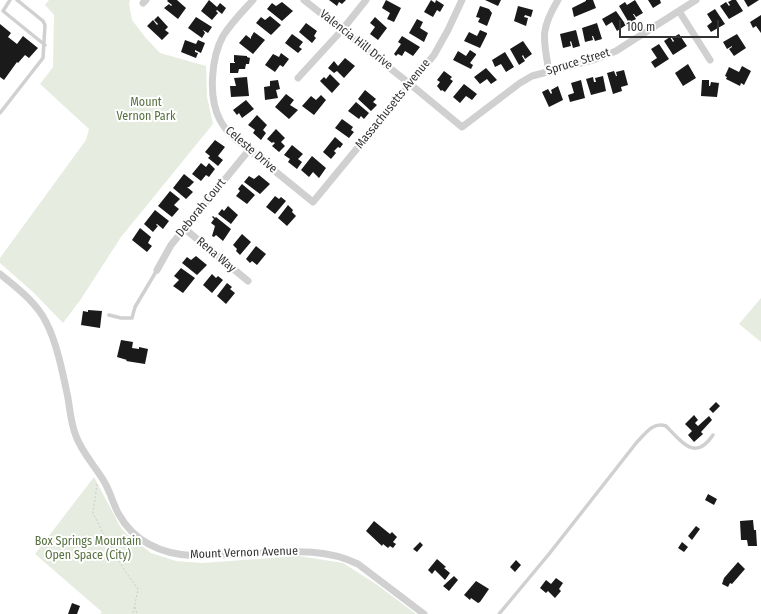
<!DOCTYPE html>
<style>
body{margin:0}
#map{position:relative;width:761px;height:614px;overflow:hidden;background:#fff;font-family:"Fira Sans Condensed",sans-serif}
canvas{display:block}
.scale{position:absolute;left:619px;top:20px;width:100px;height:18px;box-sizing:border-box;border:2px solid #333;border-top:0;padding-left:5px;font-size:12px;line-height:14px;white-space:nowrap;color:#333;-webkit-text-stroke:3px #fff;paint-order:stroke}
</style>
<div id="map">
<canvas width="761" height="614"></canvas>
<div class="scale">100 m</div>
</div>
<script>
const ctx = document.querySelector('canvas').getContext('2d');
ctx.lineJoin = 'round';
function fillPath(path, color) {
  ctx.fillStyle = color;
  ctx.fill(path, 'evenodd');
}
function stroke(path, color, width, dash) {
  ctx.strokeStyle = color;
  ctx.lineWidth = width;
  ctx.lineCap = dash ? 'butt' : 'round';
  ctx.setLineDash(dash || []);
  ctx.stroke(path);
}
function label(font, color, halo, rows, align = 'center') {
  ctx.font = font + ' "Fira Sans Condensed",sans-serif';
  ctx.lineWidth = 4;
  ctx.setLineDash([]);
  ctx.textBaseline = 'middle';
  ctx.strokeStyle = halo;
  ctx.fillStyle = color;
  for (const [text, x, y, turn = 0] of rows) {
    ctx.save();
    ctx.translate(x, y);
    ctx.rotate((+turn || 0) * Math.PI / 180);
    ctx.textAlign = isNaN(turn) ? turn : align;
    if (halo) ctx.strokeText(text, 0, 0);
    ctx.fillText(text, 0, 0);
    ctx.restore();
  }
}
fillPath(new Path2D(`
 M49,0H130L129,4L132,20L145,37L160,53L206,66L207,97L213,124L121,237L81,299L63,323L34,293L0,263V258L86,140L89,129L40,84L53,67L54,15L45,5Z
 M761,298V342L739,324Z
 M94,477L121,528L128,535L151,553L176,561L202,563L299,556L343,563L376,584L416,614H100L102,612L35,554Z`), '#e6ecdf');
fillPath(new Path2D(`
 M168,0H177L186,8L178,19L164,8L169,4L171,6L172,5L167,1Z
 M209,0L217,7L220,3L226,8L222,14L217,10L216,11L218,13L212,20L201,11Z
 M329,0H346L342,4L339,2L337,6Z
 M386,0L401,8L394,22L387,19L390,13L382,8Z
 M431,0L435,3L436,0L444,5L440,12L437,10L433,17L424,12Z
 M485,0H501L498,6Z
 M586,0H593L596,8L574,17L572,8L586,1Z
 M635,0L643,13L636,17L634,14H633L636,19L629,23L619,6L625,2L627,5Z
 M648,0H660L661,3L653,8Z
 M732,0H736L743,11L729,19L720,6L726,2L729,6L730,5L728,2Z
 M744,0H759L748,7Z
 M282,2L293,11L282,21L267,9L272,3L276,6Z
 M480,6L489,9L492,13L487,26L478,22L480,18L476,17Z
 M518,6L533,10L531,17L525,15L524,17L528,18L526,26L514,21Z
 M715,9L725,24L711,32L707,26L712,22L707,14Z
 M616,11L626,25L617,31L612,22L606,26L602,19Z
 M761,15V33L756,26L753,28L750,22Z
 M158,16L168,27L165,30L169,33L162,40L147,26L153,20L157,25L158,24L154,20Z
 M270,16L281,25L271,35L256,23L261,17L265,20Z
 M196,17L212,27L208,33L203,30L205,33L202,38L188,28Z
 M375,17L387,28L378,40L370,34L375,27L370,23Z
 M417,19L423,22L420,28L428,33L424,42L409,33Z
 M306,23L317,31L314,36L316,38L312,43L299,32Z
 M597,23L602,39L595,41L593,36H592L593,40L585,42L582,28Z
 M0,24L11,33L8,37L17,44L23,36L38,48L29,58L25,55L18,63L17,62L4,80L0,77Z
 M480,30L487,33V34L480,48L464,41L469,32L477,36Z
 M576,30L580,46L573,48L571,41L570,42L571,46L563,48L560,34Z
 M254,32L265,40L253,54L239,43L246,35L251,39V37Z
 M292,34L303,42L299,47L302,49L298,53L285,43Z
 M679,34L687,46L673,55L664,41L670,37L673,42L674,41L672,38Z
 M737,34L746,48L734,56L729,49L732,47V46L727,49L723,42Z
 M402,36L420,47L413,56L405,51L402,56L398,54L396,56L394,54L401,44L398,42Z
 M185,40L196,44L198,40L205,43L201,53L195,50V52L198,53L196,58L181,52Z
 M523,41L532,54L525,59L523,55L522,56L525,61L519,65L510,49Z
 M659,44L669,59L655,68L651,62L657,58L651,49Z
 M470,50L476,54V55L470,63L473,65L471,69L453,60L458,51L466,56Z
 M505,52L514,67L506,72L501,64L495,67L492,60Z
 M281,53L289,59L283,67L280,65L275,72L265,65L273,54L279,57Z
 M234,55L247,56V57L250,58L249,64H246L245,69H239L238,73H230V63H235V62H234Z
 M345,58L355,66L344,78L337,71L334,73L328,68L334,61L338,66Z
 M688,64L696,78L683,86L675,73Z
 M742,66L751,71L744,85L741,83L740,86L726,79L727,77L725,76L729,67L739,72Z
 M486,68L497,80L491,84L487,79L480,84L474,77Z
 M624,70L628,85L621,87L622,91L613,94L607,73L614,71L616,76H617L616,72Z
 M444,71L452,77L450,79L453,81L445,92L442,90L441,91L437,86L440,82L437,80Z
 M330,74L340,84L332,93L320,81L324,77L326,79Z
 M603,76L606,91L591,95L586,79L593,77L594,82H596L595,78Z
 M247,77L249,96L231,97L230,86H236L234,78Z
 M278,80L280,89L276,90L278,98L265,100L264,87L270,86V81Z
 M581,80L585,98L570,102L568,95L574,93L571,83Z
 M702,80H709V86H710L711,82L719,83L717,97L701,96Z
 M464,84L477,94L472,100L466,96L460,103L453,97Z
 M558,86L563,100L549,107L542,92L548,89L551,94L552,93L551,90Z
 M365,90L376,99L373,102L377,105L371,111L358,99Z
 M286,94L294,100L290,105L298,110L289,119L275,107Z
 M321,95L326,100L314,115L302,106L311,96L316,100Z
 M246,100L254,109L242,118L239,113L237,115L233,110Z
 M356,102L369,113L364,119L361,116L359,119L348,111Z
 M257,115L267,125L263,130L266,133L261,140L253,133L255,130L248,125Z
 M342,119L353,127L351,130L354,132L349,138L335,128Z
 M276,129L285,138L281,142L285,146L279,152L272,146L275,143L273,142L272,143L267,139Z
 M335,137L343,144L340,148L338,147L334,151L336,153L331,159L323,152Z
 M215,140L225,147L218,156L223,160L218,166L208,158L210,156L205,152Z
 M292,145L303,154L298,159L302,162L297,169L288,162L290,159L284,155Z
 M312,156L326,168L319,178L313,172L309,177L301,170Z
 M201,163L206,167L209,163L215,169L209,177L206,175L201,181L192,174Z
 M184,174L194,182L189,187H187L193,192L186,199L173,188Z
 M259,175L270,184L260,194L244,182L249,176L254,179Z
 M242,184L255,195L247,204L236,196L240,191L238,189Z
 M170,191L180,199L174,205L179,209L172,217L158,206Z
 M275,196L279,199L281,197L286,201L275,214L266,207Z
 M288,205L293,210L292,212L296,216L287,226L278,218Z
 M228,206L238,215L231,224L218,214L222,209L224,211Z
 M155,210L169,221L163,229L157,224L156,225L158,226L153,232L144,224Z
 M213,216L215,218L216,217L231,229L223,241L216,235L214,237L212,236L215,226L211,223L214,219L212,217Z
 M140,228L151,237L148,243L152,246L147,252L132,240Z
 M242,234L251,242L240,255L236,251L237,249L233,245Z
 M256,246L266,254L257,265L252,261L250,263L246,259Z
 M196,256L207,265L197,275L182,263L187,257L191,260Z
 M181,268L195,278L183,293L173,286L179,280L174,276Z
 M212,274L216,278L218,276L223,280L212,293L203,285Z
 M227,283L232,287L230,289L235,293L226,304L217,296Z
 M88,310L102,311L100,328L81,325L83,311L88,312Z
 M121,340L133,342L132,348L139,349V347L148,349L145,364L126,361L127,360L117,357Z
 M716,402L720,406L713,413L709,409Z
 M694,415L698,420L695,423L698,426L709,416L712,420L701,432L703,434L694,442L688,435L692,431L685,424Z
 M708,494L717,499L714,505L705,500Z
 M753,520L754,530H756L757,546H748L747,540H741L740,521Z
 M374,521L390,534L392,532L397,537L393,542L396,544L393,548L390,546L388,548L383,544L382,546L366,531Z
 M696,526L700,529L692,540L688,536Z
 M420,542L423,545L417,552L413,549Z
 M682,542L688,547L684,552L678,548Z
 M437,559L446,567L444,568L450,573L445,580L435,570L432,574L428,570Z
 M516,560L521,565L515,572L510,567Z
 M738,562L745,569L732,584L730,583L728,587L722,584L724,578Z
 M454,576L458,580L449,591L443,586Z
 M556,578L563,583L559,589L561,591L555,598L548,591L546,593L540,588L546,580L551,584Z
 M476,581L489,589L480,602L478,603L471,598L470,600L464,595Z
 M72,603L80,606L77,614H68Z`), '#1a1a1a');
stroke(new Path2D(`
 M97,484L93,513L103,533L125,571L138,589L133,614
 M135,607L137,614`), '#cdcdcd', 1, [2, 2]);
stroke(new Path2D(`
 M10,0L3,11L45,45
 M0,113L43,58L45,25L43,21L17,0
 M109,315L121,318H132L135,307L157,270
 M499,614L549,554L637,442C645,434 653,421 666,426C682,442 695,462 713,435`), '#d0d0d0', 3.5);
stroke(new Path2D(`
 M253,0C243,11 231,23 223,36C211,58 208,98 220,120C223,126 228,132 233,137L313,202L434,55L448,30L462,0
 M304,0L410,84L462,127L520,83L532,76L596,59L616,51L696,0
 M143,3L146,0
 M679,11L710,60
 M549,71C543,38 540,30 558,0
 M298,78L342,30L366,0
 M185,229L248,281
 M157,270L171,245L249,150
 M0,274C17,288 36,302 46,322C57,343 63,374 68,398C70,411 71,424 76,436C82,453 96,467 105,483C110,492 113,503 118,513C135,544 164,555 197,556C219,555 242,554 265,553C297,551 328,549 358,564L424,614`), '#d0d0d0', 7);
label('12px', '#333', '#fff', [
 ["Valencia Hill Drive",356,40,38],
 ["Spruce Street",578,62,-17],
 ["Massachusetts Avenue",393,104,-51],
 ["Celeste Drive",251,150,41],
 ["Deborah Court",201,208,-51],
 ["Rena Way",216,255,40],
 ["Mount Vernon Avenue",244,553,-2]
]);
label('12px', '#56703f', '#fff', [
 ["Mount",146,103],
 ["Vernon Park",146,117],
 ["Box Springs Mountain",88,542],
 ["Open Space (City)",88,556]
]);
</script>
